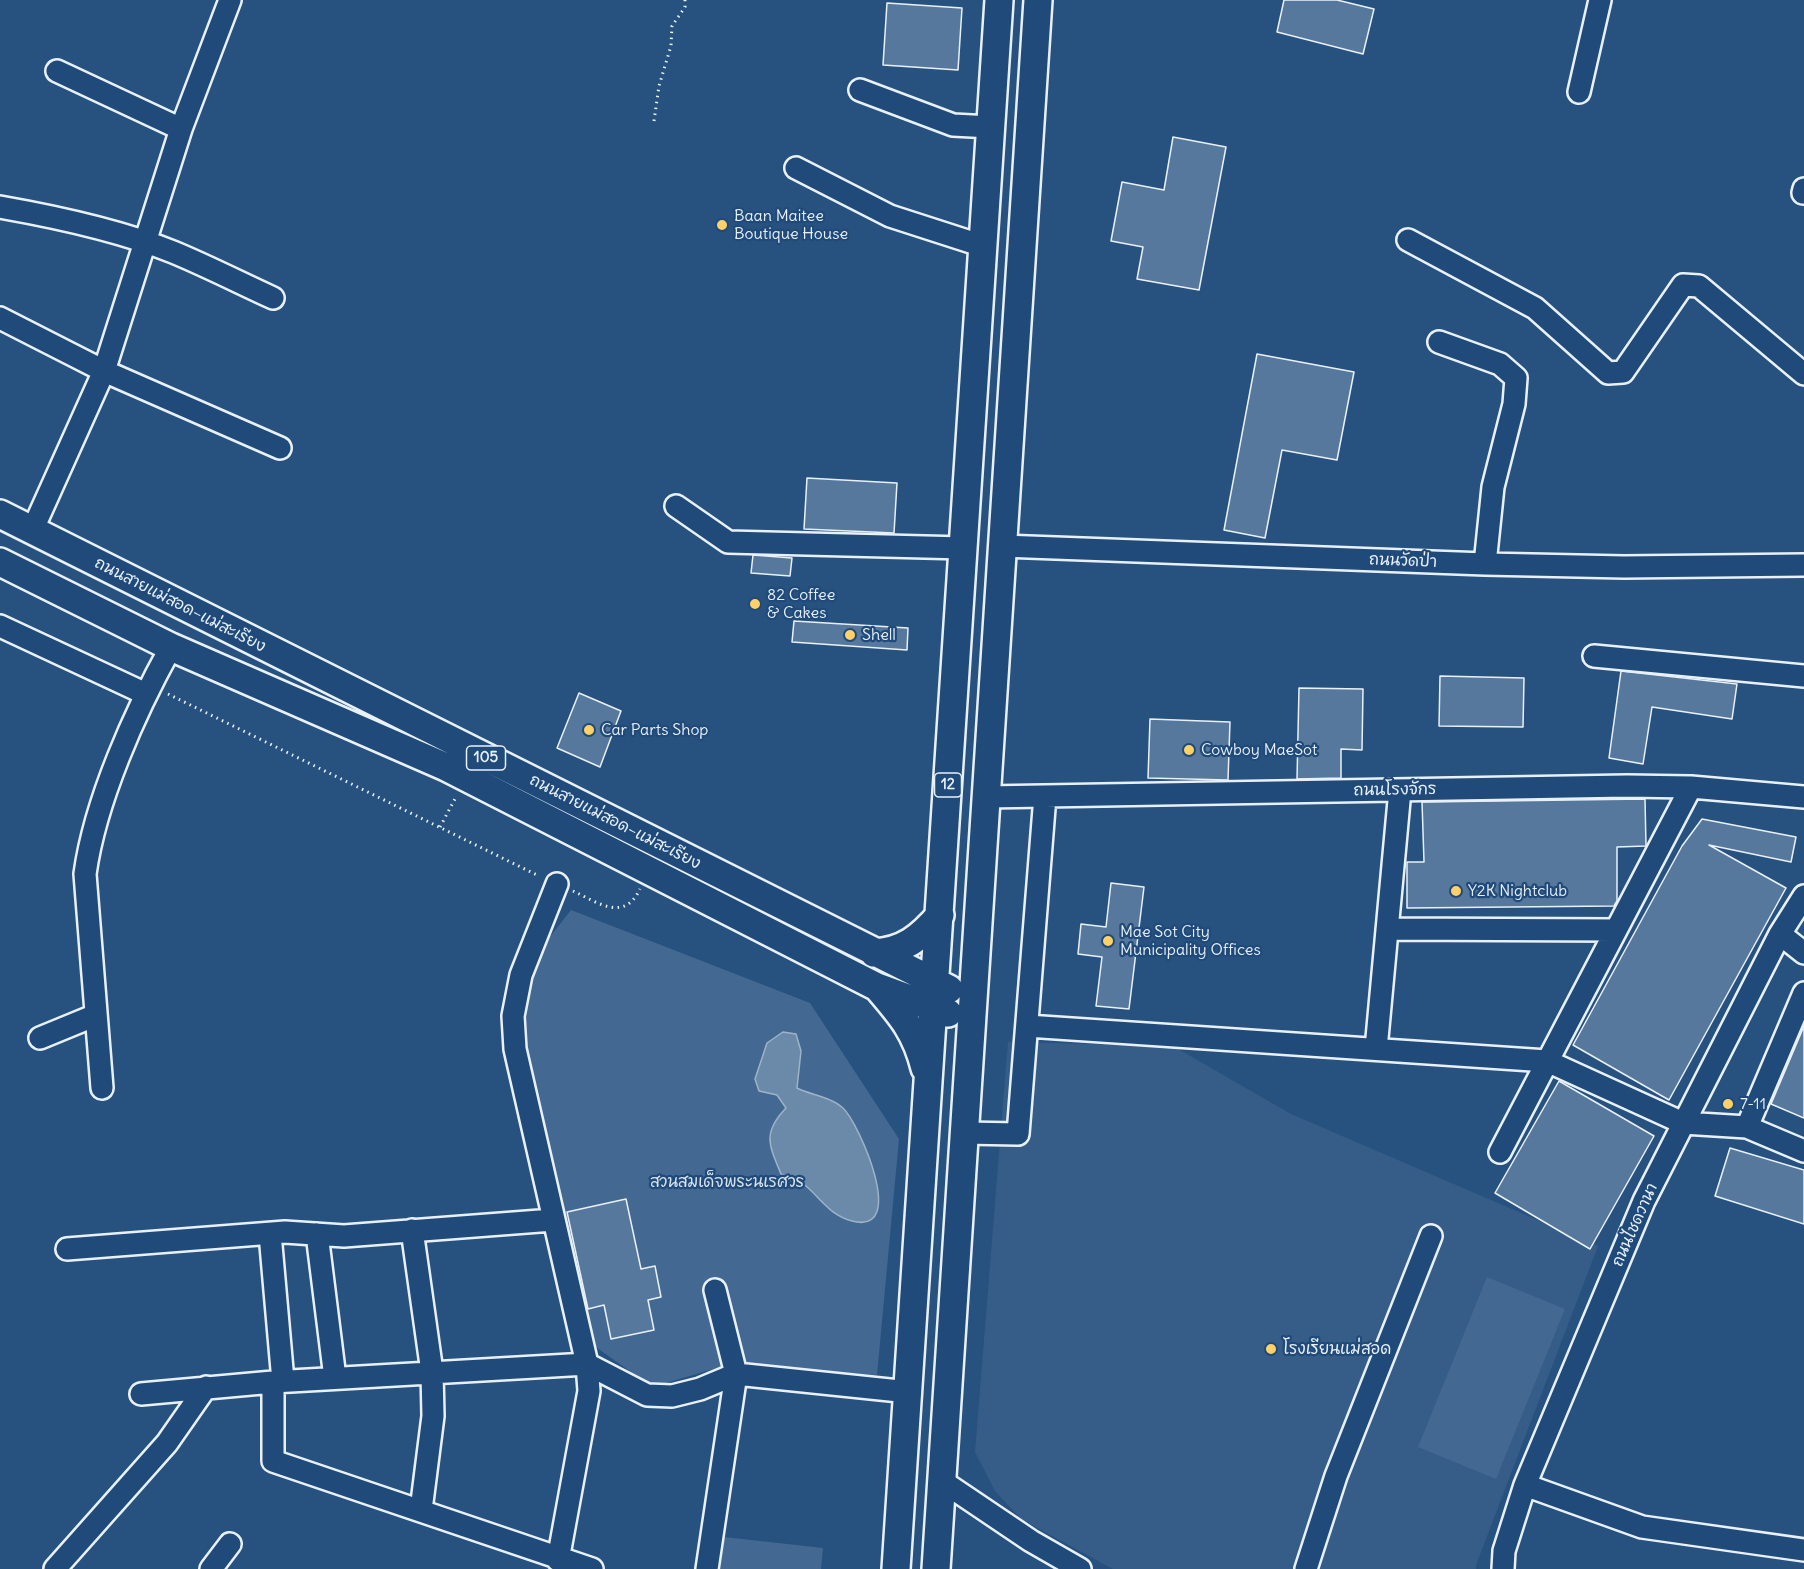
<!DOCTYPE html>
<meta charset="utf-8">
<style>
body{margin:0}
canvas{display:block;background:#27517f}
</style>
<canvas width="1804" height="1569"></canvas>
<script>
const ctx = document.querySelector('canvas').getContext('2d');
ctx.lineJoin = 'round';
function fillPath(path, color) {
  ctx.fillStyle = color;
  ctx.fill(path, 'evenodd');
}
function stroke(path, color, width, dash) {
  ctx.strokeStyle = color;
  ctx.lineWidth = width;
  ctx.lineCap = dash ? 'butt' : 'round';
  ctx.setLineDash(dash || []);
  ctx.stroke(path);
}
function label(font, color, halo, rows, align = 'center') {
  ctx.font = font + ' Delius,"Playpen Sans Thai",sans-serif';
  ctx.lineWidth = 4.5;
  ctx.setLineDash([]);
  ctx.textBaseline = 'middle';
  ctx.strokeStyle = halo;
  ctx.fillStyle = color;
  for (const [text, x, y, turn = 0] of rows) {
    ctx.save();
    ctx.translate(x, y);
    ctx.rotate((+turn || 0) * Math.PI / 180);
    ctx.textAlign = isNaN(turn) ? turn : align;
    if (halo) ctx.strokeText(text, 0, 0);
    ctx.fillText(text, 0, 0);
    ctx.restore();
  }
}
fillPath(new Path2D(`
 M1008,1042L1173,1046L1291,1114L1598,1246L1476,1565V1569H1113L1021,1519L995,1491L975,1452Z`), '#355d88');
fillPath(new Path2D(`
 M571,910L810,1003L899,1139L877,1375L727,1365L652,1387L593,1345L518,1018L538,952Z
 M1487,1277L1565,1309L1496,1479L1418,1447Z
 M724,1537L823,1548L821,1569H720Z`), '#436891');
const water = new Path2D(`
 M783,1032L796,1034L801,1051L797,1088C811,1095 831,1097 843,1108C859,1123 909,1236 852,1221C830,1215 822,1200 806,1186C799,1181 789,1178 781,1174C769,1145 762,1133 786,1108L777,1095L759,1091L755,1079L767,1043Z`);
fillPath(water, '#6b8aaa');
stroke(water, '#9db3c9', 1.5);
const building = new Path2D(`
 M1284,0H1337L1374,9L1363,54L1277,32Z
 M887,3L962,8L958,70L883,65Z
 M1173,137L1226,147L1199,290L1137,279L1143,247L1111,241L1122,182L1164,190Z
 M1257,354L1354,372L1337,460L1282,450L1265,538L1224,530Z
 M807,478L897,483L894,533L804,529Z
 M753,555L792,558L790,576L751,573Z
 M794,621L908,628L907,650L792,642Z
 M1621,671L1737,684L1732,719L1652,707L1643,764L1609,758Z
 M1440,676L1524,678L1523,727L1439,726Z
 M1299,688L1363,689L1362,750L1341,749V778L1297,779Z
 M579,693L621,711L600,767L557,748Z
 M1150,719L1230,722L1228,780L1148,778Z
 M1645,799L1646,846L1617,847V901L1614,906L1407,908V862H1424L1422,802Z
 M1702,819L1796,837L1791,862L1709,845L1786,888L1669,1100L1573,1045L1682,846Z
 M1111,883L1144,887L1129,1009L1096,1006L1102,957L1078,954L1081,924L1106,927Z
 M1804,1026V1118L1771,1104Z
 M1559,1081L1654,1136L1590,1249L1495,1193Z
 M1730,1148L1804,1170V1224L1715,1196Z
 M626,1199L641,1269L655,1266L661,1297L648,1300L654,1330L611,1339L604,1305L588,1309L567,1212Z`);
fillPath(building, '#57789d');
stroke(building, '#e8f1f8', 1.5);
const minor = new Path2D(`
 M57,71L181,129
 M860,90L953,125L991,127
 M1579,92L1600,0
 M796,168L890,216L983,246
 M1803,193L1804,189
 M0,207C57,217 119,230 173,252C207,266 240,283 273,298
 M1408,240L1535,308L1608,373L1623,372L1683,285L1699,286L1804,374
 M0,318L104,371L280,448
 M1439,342L1500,364L1516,378L1514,404L1493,487L1485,564
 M676,506L728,542L964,548
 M32,531L104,371L181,129L230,0
 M1002,546L1485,564L1624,567L1804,565
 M0,626L146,694
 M1594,656L1804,676
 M986,797L1627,786L1691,787L1804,797
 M557,884L521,975L513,1016L515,1049L587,1364L589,1391L558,1560
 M1387,929L1616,930
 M1780,934L1804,953
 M1027,1026L1547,1061L1683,1123L1747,1127L1804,1151
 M40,1038L96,1015
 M1376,1049L1400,790
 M102,1088L85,874C95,801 135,712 171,647
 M1747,1127L1804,993
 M964,1133L1018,1134L1045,796
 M1500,1152L1691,787
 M412,1230L432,1372L433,1416L421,1510
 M270,1234L283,1381
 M317,1234L335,1378
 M67,1249L285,1232L344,1236L553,1220
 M273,1382V1461L592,1569
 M141,1394L273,1382L587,1364L647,1395L672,1396L700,1389L736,1374L715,1290
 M942,1481L1031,1541L1080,1569
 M1525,1485L1642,1527L1804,1550
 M55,1569L167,1443L206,1387
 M211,1569L230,1544
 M707,1569L736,1374L909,1392
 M1306,1569L1336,1476L1431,1236
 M1503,1569L1504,1551L1525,1485L1644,1201L1780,934L1804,896`);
const major = new Path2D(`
 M0,514L949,989
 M0,562L171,647L446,767L877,987L948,1013
 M874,953C904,951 920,938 940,915
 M878,988C902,1016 916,1032 925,1068
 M896,1569L999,0
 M936,1569L1038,0`);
stroke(minor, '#e8f1f8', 26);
stroke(major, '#e8f1f8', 32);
stroke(new Path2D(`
 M654,121L659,86L671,46L672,26L685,7V0
 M168,694L539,876
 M440,827L456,797
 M573,891C597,902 624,923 640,889`), '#e8f1f8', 3, [1.5, 4.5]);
stroke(minor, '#1f4a7a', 21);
stroke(major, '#1f4a7a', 27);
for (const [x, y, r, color] of [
 [722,225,6,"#ffd166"],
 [755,604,6,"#ffd166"],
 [850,635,6,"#ffd166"],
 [589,730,6,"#ffd166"],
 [1189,750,6,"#ffd166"],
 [1456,891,6,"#ffd166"],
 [1108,941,6,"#ffd166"],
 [1728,1104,6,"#ffd166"],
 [1271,1349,6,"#ffd166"]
]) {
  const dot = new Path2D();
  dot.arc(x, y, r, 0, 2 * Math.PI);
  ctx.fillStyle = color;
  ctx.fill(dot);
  stroke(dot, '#1f4a7a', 2);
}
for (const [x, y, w] of [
 [486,758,39],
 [948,785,27]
]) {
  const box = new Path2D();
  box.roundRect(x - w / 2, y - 12, w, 24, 4.5);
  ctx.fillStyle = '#1f4a7a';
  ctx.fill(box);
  stroke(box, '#e8f1f8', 1.5);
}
label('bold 15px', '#e8f1f8', null, [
 ["105",486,758],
 ["12",948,785]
]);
label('16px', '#e8f1f8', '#1f4a7a', [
 ["Baan Maitee",734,216],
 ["Boutique House",734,234],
 ["82 Coffee",767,595],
 ["& Cakes",767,613],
 ["Shell",862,635],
 ["Car Parts Shop",601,730],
 ["Cowboy MaeSot",1201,750],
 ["Y2K Nightclub",1468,891],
 ["Mae Sot City",1120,932],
 ["Municipality Offices",1120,950],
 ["7-11",1740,1104],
 ["โรงเรียนแม่สอด",1283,1349]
], 'left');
label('16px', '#e8f1f8', '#1f4a7a', [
 ["ถนนวัดป่า",1403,561,2],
 ["ถนนสายแม่สอด–แม่สะเรียง",180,605,27],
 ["ถนนโรงจักร",1395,790,-1],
 ["ถนนสายแม่สอด–แม่สะเรียง",615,822,27],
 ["ถนนไชดวานา",1635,1225,-66]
]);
label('16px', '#d8e3ee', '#1f4a7a', [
 ["สวนสมเด็จพระนเรศวร",727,1182]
]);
</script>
